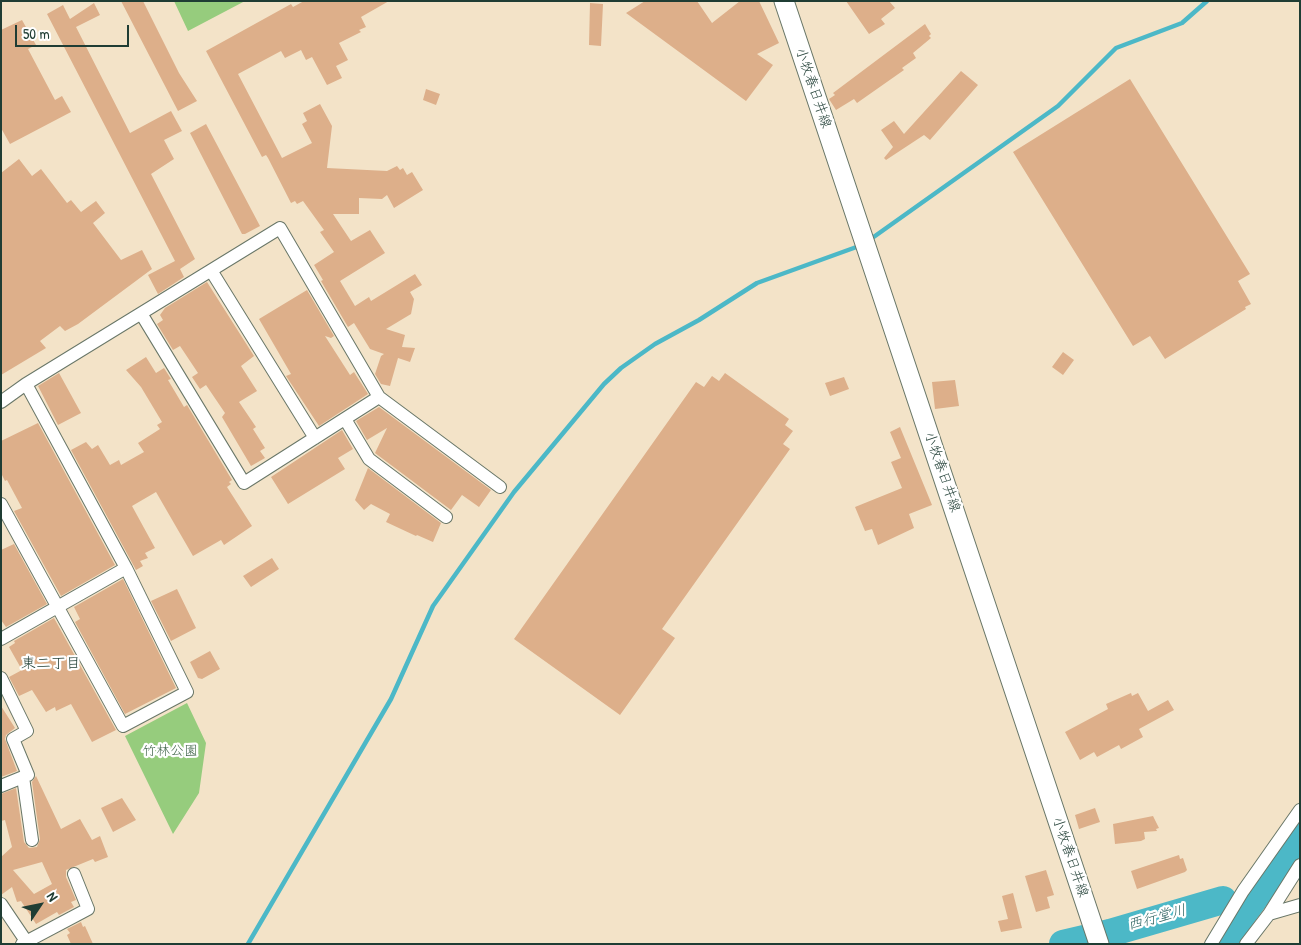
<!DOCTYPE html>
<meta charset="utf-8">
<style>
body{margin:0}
#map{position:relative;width:1301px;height:945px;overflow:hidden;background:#f3e3c8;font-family:"Patrick Hand",sans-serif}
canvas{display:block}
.frame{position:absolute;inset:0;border:2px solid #1f3d34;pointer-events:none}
.north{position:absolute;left:15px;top:880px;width:50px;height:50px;-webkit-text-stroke:4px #fff;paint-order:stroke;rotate:56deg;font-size:14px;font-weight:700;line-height:20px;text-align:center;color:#1f3d34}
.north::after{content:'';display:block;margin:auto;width:18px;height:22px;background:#1f3d34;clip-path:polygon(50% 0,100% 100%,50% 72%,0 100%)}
.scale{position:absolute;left:15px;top:25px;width:114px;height:22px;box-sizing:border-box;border:2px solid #1f3d34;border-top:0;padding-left:6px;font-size:15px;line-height:18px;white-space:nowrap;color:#1f3d34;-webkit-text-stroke:4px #fff;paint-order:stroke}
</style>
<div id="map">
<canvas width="1301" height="945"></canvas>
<div class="frame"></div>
<div class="north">N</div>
<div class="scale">50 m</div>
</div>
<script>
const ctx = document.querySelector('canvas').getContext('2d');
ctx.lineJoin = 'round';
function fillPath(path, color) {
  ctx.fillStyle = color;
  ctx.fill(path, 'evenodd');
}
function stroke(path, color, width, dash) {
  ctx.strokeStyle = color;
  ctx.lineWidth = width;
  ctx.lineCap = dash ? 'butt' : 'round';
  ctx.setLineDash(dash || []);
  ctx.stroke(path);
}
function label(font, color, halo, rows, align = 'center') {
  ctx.font = font + ' "Patrick Hand","Klee One",sans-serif';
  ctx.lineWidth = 4.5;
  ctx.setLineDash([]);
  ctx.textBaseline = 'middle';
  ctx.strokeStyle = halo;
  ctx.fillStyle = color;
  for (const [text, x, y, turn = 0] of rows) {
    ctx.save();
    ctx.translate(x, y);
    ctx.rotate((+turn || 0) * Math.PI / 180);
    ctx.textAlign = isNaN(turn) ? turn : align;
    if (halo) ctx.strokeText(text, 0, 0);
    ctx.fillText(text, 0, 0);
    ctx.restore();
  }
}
fillPath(new Path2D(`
 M174,1H245L188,31Z
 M187,703L206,743L199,793L173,834L125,736Z`), '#96cc7d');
stroke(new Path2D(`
 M868,241L1058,106L1116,48L1182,23L1207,1
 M248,944L391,699L433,606L514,492L604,384L621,368L655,344L699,320L757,283L862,245`), '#4cb8c7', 4.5);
stroke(new Path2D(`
 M1063,944L1110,933L1223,900
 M1221,944L1300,836`), '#4cb8c7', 28);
fillPath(new Path2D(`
 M121,1H143L179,73L197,101L178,111Z
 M304,1H389L361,17L366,27L359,30L361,32L339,43L348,60L336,66L342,78L327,85L312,57L306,60L301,50L285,58L281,51L238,74L282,158L312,143L302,124L307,121L303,113L320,104L332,126L327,168L387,171L397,166L400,170L403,168L407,175L412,172L423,190L394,208L387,195L382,199L359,198V214H333L351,241L370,230L385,253L340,281L355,306L369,297L371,301L415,274L422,285L410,292L414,299L411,314L386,329L405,335L402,347L415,348L410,362L398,358L390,386L381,384L375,374L381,356L384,354L370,349L354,323L348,327L321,281L323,280L314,265L334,252L320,232L324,230L303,201L297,204L295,201L291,203L268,158L266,155L262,157L206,51L291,4L293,7Z
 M645,1H697L712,23L740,1H759L779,43L757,54L773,65L746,101L626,13Z
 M846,1H889L895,8L881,19L885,24L869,34Z
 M94,3L100,15L76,27L130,133L171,111L182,131L164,140L174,159L151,174L195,259L180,269L184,277L158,294L148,275L175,261L47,14L63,5L70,19Z
 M590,3L603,4L601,46L589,45Z
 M22,20L36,45L28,49L55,100L62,96L71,112L10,144L1,128V30Z
 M925,24L931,34L929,36L931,38L913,53L916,58L902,68L904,70L857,103L854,99L836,110L829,99L835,95L833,93Z
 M961,71L978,85L930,140L924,135L886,160L884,158L893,147L881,130L894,121L904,134Z
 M1130,79L1250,274L1238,281L1251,304L1245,307L1246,309L1165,359L1150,336L1133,346L1013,152Z
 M426,89L440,94L436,105L423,100Z
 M206,124L260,226L245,234H242L190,133Z
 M19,159L32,176L41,169L67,203L71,200L81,212L96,201L105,213L93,223L121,260L142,250L152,269L78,324L65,331L60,326L40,341L46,348L1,375V173Z
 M207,282L254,356L241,366L257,391L239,402L256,427L253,429L265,448L260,451L265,458L251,466L222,417L225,413L206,385L200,389L192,377L198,373L180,346L173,350L157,324L163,320L160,315L165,308Z
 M307,290L334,336L331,338L325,336L350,375L354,372L368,394L319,426L286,376L291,374L259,319Z
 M1063,352L1074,360L1063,375L1052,367Z
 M146,357L156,373L164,368L171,379L168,380L184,407L187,405L232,480L229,482L231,484L227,487L252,526L224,545L221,540L193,556L156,492L132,506L155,548L145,553L148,558L140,561L143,566L136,570L71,450L86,442L92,449L98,445L110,465L119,460L121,465L144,452L138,443L160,429L157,425L162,422L141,387L126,370Z
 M59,373L81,413L58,425L38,386Z
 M725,373L789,419L785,425L793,431L783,444L790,449L662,629L675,638L620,715L514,639L696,382L704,387L712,376L719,381Z
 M844,377L849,389L830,396L825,383Z
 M955,380L959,406L935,409L932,382Z
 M379,407L491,490L479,507L462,495L451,510L375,453L387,428L367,440L356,421Z
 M38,423L115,565L61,596L14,511L22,508L7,480L5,481L1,473V441Z
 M900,427L932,505L909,514L914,528L878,545L872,529L865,531L855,507L902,488L891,462L901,458L890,432Z
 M342,430L353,449L338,458L345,469L288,504L271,477Z
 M368,468L441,523L433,542L417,535L416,536L386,522L390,514L371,504L364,510L355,500Z
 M14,544L47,604L6,627L1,620V550Z
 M272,558L279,569L251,587L243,576Z
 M123,579L176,688L125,714L75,622L80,619L74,607Z
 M177,589L196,628L171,641L151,601Z
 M54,618L116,730L92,742L71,704L56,711L55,707L46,712L32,690L19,696L9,677L22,670L9,647L15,643L14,641Z
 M210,651L220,669L202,679L198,678L190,662Z
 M1131,693L1132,696L1138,693L1148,711L1168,700L1174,710L1139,729L1143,737L1121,749L1119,745L1097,757L1094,752L1080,760L1065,732L1108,709L1106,704Z
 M1,706L15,728L6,735L5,739L17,771L1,777Z
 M36,776L61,829L80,819L92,840L100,836L108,857L95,862L93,859L66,870V877L76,900L71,902L74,907L59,915L57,912L36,924L21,901L17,902L12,887L1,895V857L12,847L5,820L1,821V794L16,788L24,842L29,848L37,847L40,839L32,782ZM42,862L52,884L34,894L13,870Z
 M122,798L136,820L113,832L101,808Z
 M1095,808L1100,822L1079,829L1075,815Z
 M1153,816L1159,828L1156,829L1157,831L1144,832L1145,839L1141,841L1115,844L1113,824Z
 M1179,855L1180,859L1183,858L1187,870L1185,872L1137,889L1131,871Z
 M1046,870L1054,895L1047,897L1050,908L1036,912L1025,876Z
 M1013,893L1022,928L1001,932L998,921L1008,919L1002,896Z
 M81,922L83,927L85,926L93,944H71L67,935L70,933L67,929Z`), '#ddaf8a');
const street = new Path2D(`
 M212,272L315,438
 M379,397L500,487
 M1,402L26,384L280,228L379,397L244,483L142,315
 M345,419L369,459L446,517
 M1,504L123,726L187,692L126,568L26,384
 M1,639L126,568
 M1,678L27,731L13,739L28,775L1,786
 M23,777L32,840
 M1,904L26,941
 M1269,914L1300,865
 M22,944L88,909L74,874
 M1211,944L1243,891L1300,810
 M1246,944L1269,914L1300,905`);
const secondary = new Path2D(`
 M784,1L1099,944`);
stroke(street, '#697768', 14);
stroke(secondary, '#697768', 21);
stroke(street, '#fff', 12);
stroke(secondary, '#fff', 19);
label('14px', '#1f3d34', '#fff', [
 ["小牧春日井線",813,88,71],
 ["小牧春日井線",942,472,71],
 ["小牧春日井線",1070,857,71]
]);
label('14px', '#3d6146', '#fff', [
 ["竹林公園",170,751]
]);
label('15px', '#1f3d34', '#fff', [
 ["東二丁目",51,664]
]);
label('italic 15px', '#2c6260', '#fff', [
 ["西行堂川",1157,918,-15]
]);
</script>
